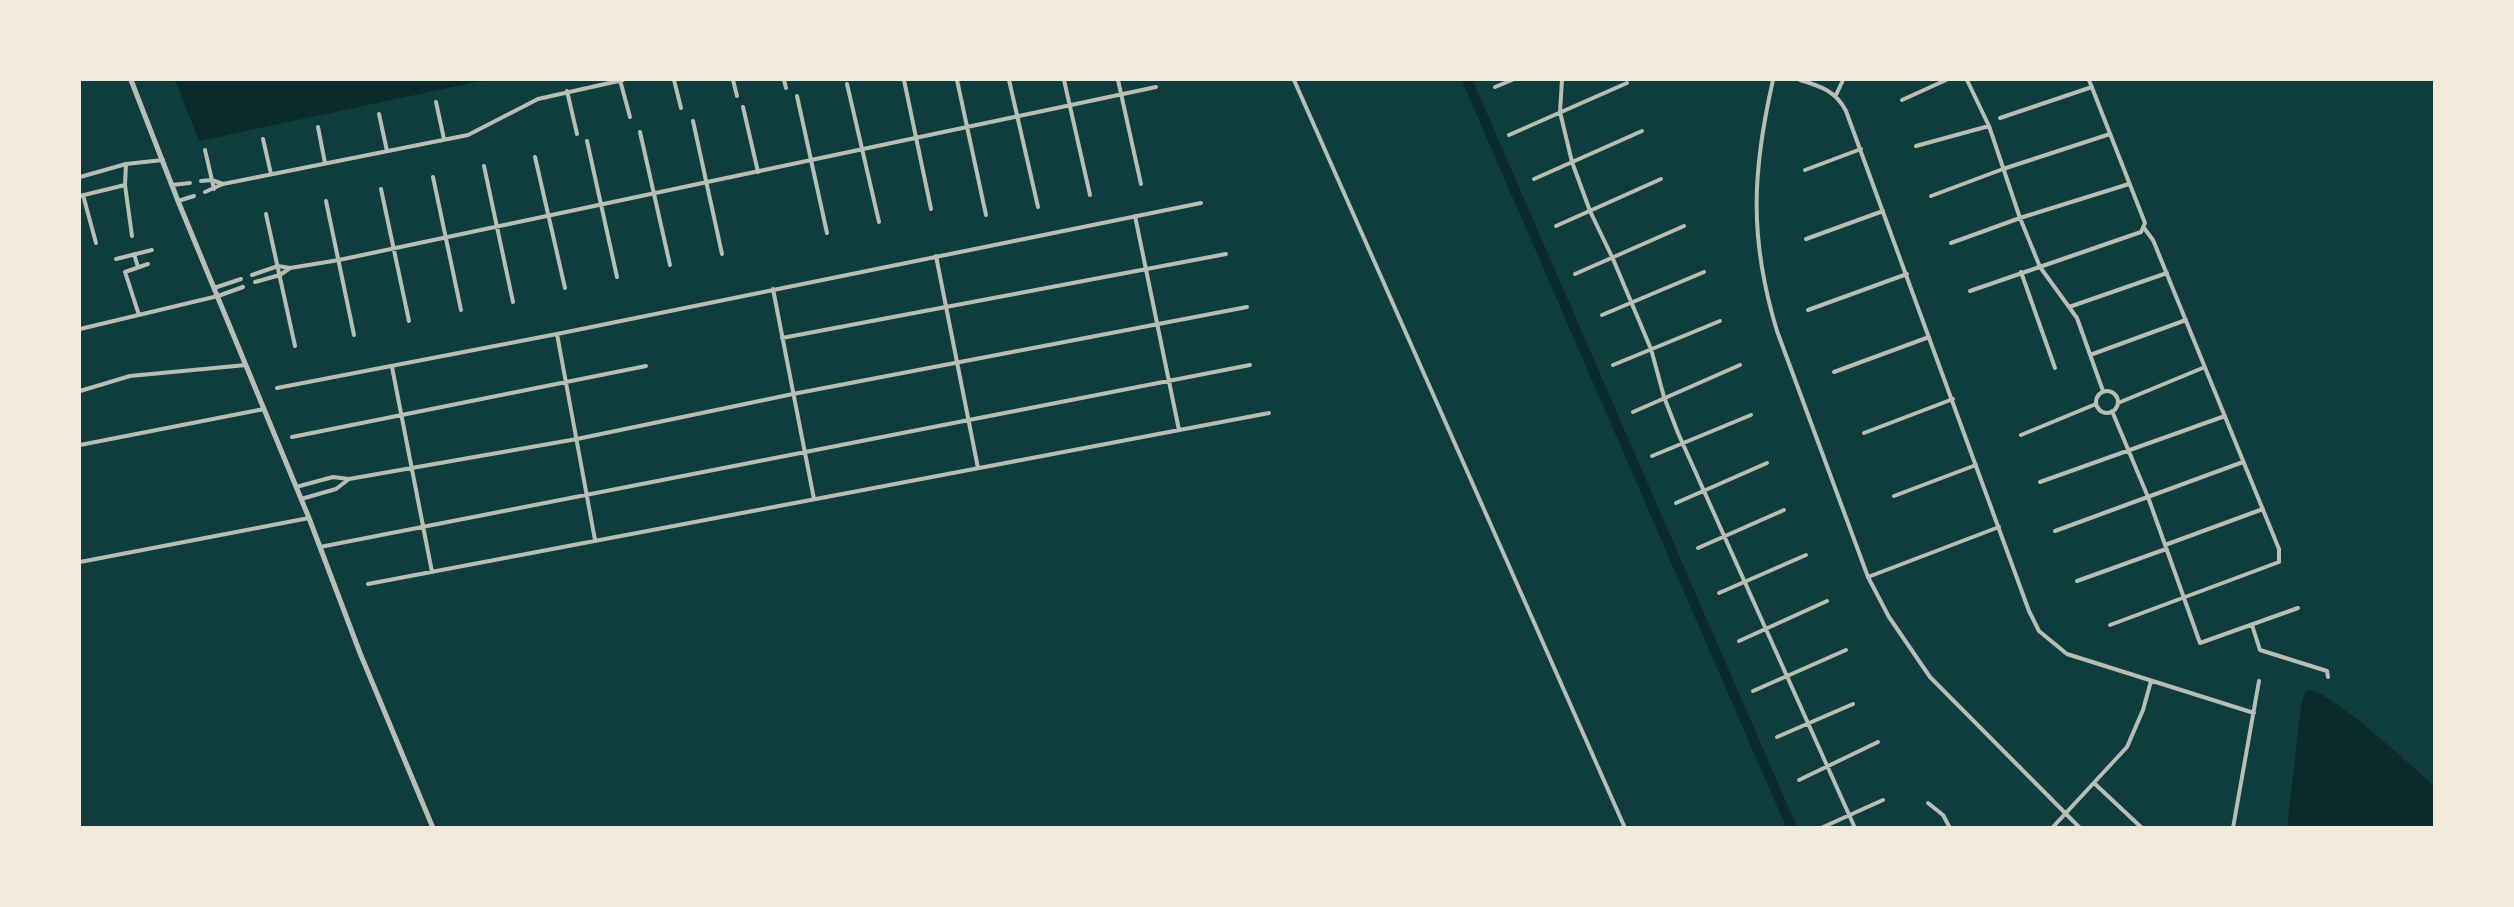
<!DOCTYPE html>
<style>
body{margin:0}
#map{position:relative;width:2514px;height:907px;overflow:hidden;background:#0f3d3e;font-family:Merriweather,serif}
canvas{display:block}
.frame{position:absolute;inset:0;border:81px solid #f1e9da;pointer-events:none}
</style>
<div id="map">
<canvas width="2514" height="907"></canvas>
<div class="frame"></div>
</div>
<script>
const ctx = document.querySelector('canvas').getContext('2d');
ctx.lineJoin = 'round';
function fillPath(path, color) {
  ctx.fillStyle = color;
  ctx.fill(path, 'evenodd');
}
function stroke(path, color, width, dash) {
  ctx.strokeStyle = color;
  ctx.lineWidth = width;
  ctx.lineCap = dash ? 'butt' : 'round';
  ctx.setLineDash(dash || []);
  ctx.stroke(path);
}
fillPath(new Path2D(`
 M175,80H485L199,141Z
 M2308,690C2330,690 2413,767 2434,786V827H2287L2301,706L2304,693Z`), '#0a2a2b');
stroke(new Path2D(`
 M1467,80L1792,828`), '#0a2a2b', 10);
stroke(new Path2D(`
 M620,80L630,117
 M674,80L681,108
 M733,80L737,96
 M784,80L786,88
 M904,80L931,209
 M957,80L986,215
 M1009,80L1038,207
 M1064,80L1090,195
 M1118,80L1141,184
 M1294,80L1625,828
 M1562,80L1560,112L1572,162L1590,211L1613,259L1651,349L1664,397L1678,433L1855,828
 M1773,80C1752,172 1749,239 1777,331L1868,577L1889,617L1930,677L2080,828
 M1800,80C1820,86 1836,91 1846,111L2029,611L2039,631L2067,654L2254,713
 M1967,80L1989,126L2020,218L2040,267L2077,318L2103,391
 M847,84L879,222
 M1495,87L1512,80
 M567,91L577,134
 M1836,95L1843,80
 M797,96L827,233
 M1902,100L1946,80
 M436,102L444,139
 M743,107L758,172
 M379,114L387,151
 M2000,118L2092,87
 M693,121L722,254
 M318,127L325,163
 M640,132L670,265
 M1509,135L1627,83
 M263,139L271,174
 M587,141L617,277
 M1916,146L1989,126
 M205,150L214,189
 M535,157L565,288
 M484,166L513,302
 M1805,170L1861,149
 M80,177L126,164L163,160
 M433,177L461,310
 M1534,179L1642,131
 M201,181L212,180L223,184L205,192
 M223,184L468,135L538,99L623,80
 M125,185L132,236
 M172,185L190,183
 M381,189L409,321
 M83,195L96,243
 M80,196L125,185L126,164
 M1931,196L2003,169L2110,134
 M178,201L194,196
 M326,201L354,335
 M266,214L295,346
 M1135,216L1179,430
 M1556,226L1661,179
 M1806,239L1883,211
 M1951,243L2020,218L2129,184
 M134,254L138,267
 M936,256L978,468
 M116,259L152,250
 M290,268L339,260L1156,87
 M2021,272L2055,368
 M1575,274L1684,226
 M252,275L278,266L290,268L280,275L255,282
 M214,288L241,279
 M773,289L814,499
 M1970,291L2141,232L2145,223L2089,80
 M2069,307L2167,273
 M1808,310L1907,274
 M139,315L125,272L148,264
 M1602,315L1704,272
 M80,329L218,296L243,287
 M557,334L595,540
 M782,338L1226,254
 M2090,355L2186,320
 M1613,365L1720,321
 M392,367L432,572
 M1834,372L1929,337
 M277,388L557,334L1201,203
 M80,391L130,376L246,365
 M2096 402a11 11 0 1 1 22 0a11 11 0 1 1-22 0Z
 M2118,403L2205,367
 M2112,411L2148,497L2200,643L2298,608
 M1633,412L1740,365
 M1864,433L1953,399
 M2021,435L2096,404
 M292,437L646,366
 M80,445L264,409
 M1652,456L1751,415
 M349,479L577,439L793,394L1247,307
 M2040,482L2225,416
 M296,487L333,477L349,479L336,489L301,499
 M1894,496L1976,465
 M1676,503L1767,463
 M2055,531L2243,462
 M2165,545L2263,509
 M320,547L1250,365
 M1698,548L1784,510
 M80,562L309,518
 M1868,577L1999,527
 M2077,581L2166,549
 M368,584L1269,413
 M1719,593L1806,555
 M2110,625L2279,562V549L2153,240L2144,228
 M2252,625L2260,650L2327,671L2328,677
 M1739,641L1827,601
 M1753,691L1846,650
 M1777,737L1853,704
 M1799,780L1878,742
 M2094,783L2142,828
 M1928,803L1943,815L1950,828
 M1821,828L1883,800
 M2052,828L2127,747L2143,710L2151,681
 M2233,828L2259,681`), '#b8beb3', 4);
stroke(new Path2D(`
 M131,80L178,201L309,518L360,653L433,828`), '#b8beb3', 5);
</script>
